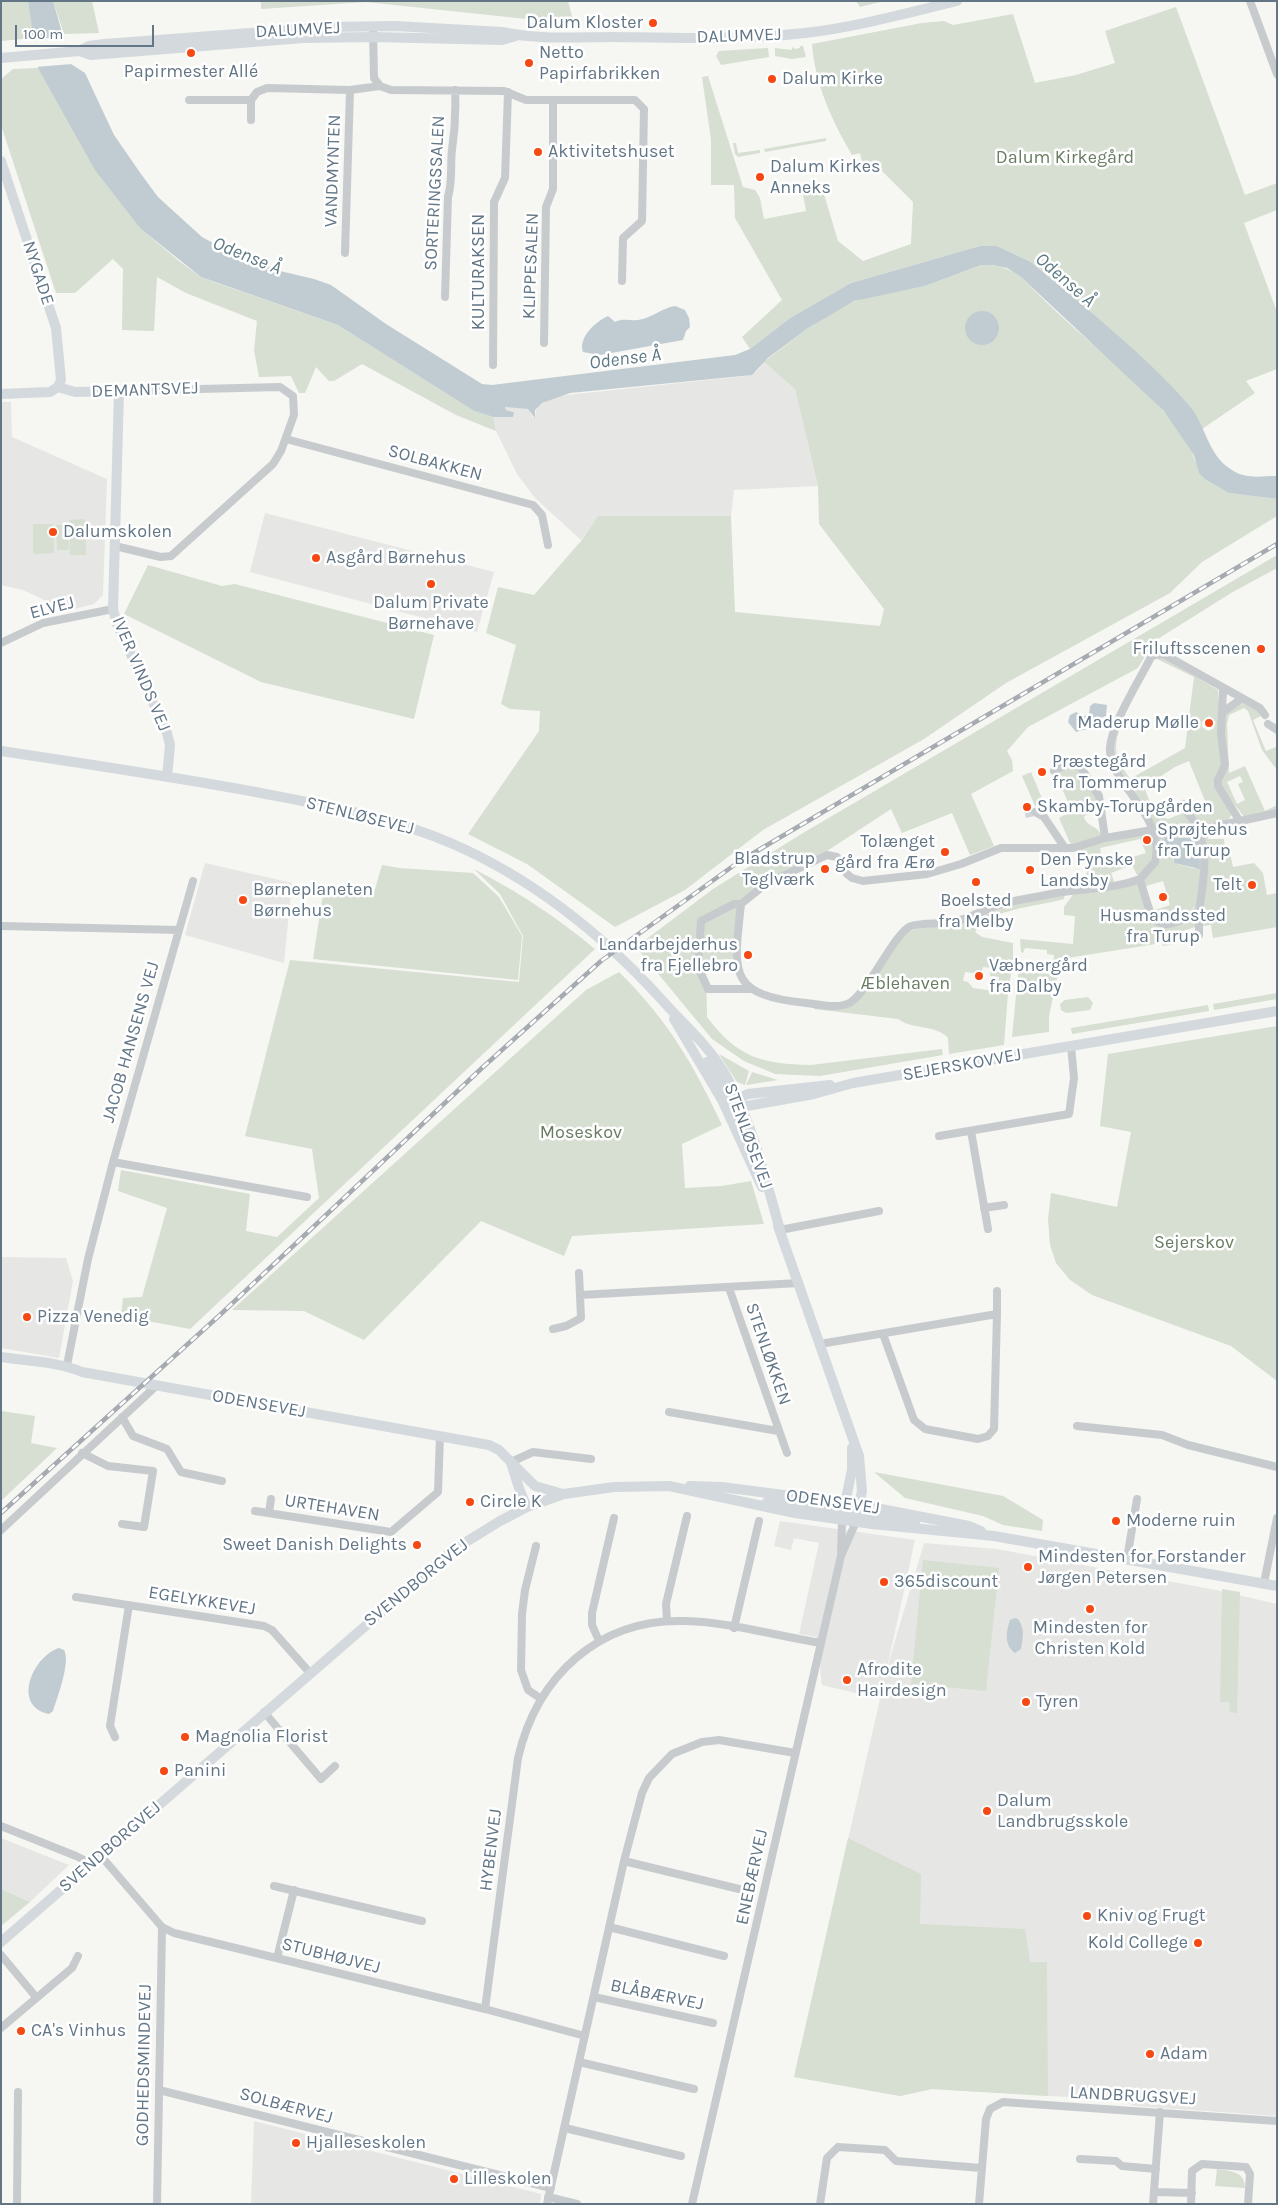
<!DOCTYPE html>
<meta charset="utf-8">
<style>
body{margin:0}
#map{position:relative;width:1278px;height:2205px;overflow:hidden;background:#f6f6f2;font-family:Karla,sans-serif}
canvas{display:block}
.frame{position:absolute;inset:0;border:2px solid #627686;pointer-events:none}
.scale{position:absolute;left:15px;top:25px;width:139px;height:22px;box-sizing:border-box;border:2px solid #627686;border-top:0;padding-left:6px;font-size:15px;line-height:18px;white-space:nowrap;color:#627686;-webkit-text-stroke:4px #fff;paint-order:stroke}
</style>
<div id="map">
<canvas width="1278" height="2205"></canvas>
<div class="frame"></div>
<div class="scale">100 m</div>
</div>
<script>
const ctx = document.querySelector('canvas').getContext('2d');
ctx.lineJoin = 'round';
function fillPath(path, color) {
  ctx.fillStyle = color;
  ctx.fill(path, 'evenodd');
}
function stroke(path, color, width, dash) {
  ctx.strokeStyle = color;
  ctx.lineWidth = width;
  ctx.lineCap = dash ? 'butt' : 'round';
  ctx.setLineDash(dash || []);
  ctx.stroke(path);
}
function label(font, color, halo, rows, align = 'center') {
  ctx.font = font + ' Karla,sans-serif';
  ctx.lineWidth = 5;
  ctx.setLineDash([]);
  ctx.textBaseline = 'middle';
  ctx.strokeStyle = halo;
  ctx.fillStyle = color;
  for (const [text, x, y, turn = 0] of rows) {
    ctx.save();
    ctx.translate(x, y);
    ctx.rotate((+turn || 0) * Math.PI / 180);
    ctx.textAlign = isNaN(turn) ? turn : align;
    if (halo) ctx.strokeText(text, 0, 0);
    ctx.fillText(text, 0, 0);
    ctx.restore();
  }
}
fillPath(new Path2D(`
 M764,362L795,389L818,486L734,490L731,516H598L581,540L535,498L517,474L496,431L493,417L513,416V411L506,410V406L529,409L533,418L535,417L537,406L557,396L745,376L757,371Z
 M1,402H11L12,437L107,479L103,595L94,604L67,611L23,590L1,585Z
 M265,513L494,572L477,632L250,572Z
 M205,863L292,883L284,963L185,935Z
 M1,1257L66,1258L73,1281L59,1358L1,1348Z
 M780,1521L915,1540L887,1668L924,1543L997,1549L1216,1590L1277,1604V2116L1135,2106L1120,2100L932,2089L900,2096L794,2077L880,1699L822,1685L816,1637L799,1634L819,1543L794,1538L791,1550L774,1546Z
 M1,1838L69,1865L30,1902L1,1889Z
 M254,2121L541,2194L540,2204H251Z`), '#e6e7e5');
fillPath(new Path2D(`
 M1,1H28L34,38L1,41Z
 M53,1H92L99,33L64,34Z
 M261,1H568L574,24L366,2L261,9Z
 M856,1H884L860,7Z
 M1176,7L1245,195L1277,183V210L1244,223L1277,312V369L1246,381L1255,393L1202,429L1190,406L1156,371L1031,262L997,246H980L851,283L790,318L750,349L742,337L782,300L735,218L734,185H711V140L702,77L708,76L743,187L755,190L760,198L764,219L806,211L802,189L821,184L838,241L863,261L911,244L913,202L877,166H863L860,153L852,155C832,121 815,84 812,44L922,23L944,21L953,25L1013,14L1035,83L1076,75L1115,63L1105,31Z
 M800,46H803L806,57L792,59L775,56V48L792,50V47L795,49L800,48Z
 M768,48L769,57L721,65L716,56L719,51Z
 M38,68L141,229L179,261L201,277L214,282L338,325L474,411L493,417L496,431L456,415L362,364L334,381H329L316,367L305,393H299L291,376L259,377L254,350L257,321L186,293L157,277L154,331L122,330L123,269L113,259L75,293H56L1,125V79L13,69Z
 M826,138V141L765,152L764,149Z
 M733,143H736L738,153L760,150V153L738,157L735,154Z
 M981,265C997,264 1007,268 1021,277C1038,294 1055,311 1073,327C1104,355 1188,421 1195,461L1229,493L1277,499V516L1202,562L1170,593L1006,683L924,739L763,830L685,890L615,927L527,864L468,834L539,731L540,711L510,709L501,704L516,645L486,633L498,587L534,595L581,541L598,516H731L735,612L880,626L884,609L819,524L818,486L795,389L764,362L808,328L844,305L864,298L925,286Z
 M85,519L86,555H70L69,520Z
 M33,524H53L54,553L33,554Z
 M56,525H68L69,550H57Z
 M1277,555V568L1231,593L1153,642L1138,668L1028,727L1007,751L1012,760L1013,771L971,794L994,846L970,855L952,813L902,833L891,809L827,851L765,882L739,901L733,959L706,960L707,1017C737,1057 761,1064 811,1065L942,1049L943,1055L820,1076L775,1074L744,1061L712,1039L636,947L713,889L803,833Z
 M148,565L222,586L235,584L434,635L414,719L261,682L124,614Z
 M1154,657H1163L1218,690L1222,768L1216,779L1232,814L1228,821L1200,826L1188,812L1195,809L1197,804L1205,801L1189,761L1175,767L1144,787L1155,815L1168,819L1186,812L1195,826L1170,830L1156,828C1145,816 1110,764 1112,748C1114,720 1141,682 1154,657ZM1155,658L1194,677L1185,748L1130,779C1124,769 1116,760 1116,747C1117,721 1143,682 1155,658ZM1209,716L1216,723L1213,729L1208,731L1202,727V722Z
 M1243,703L1257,709L1263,715L1253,720L1266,751L1276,747L1277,750V770L1262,750L1248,711L1244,708L1229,715L1227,724L1229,773L1245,766L1265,811L1277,805V811L1245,818L1221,787L1224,714ZM1240,776L1243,782L1238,784L1245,800L1237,804L1227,782Z
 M1075,763L1098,798L1097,808L1091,814L1084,816C1085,826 1096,825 1101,834L1100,837L1071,845L1059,818L1072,811L1055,773Z
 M1031,772L1043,801L1035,806L1022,776Z
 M1208,830V839H1224L1225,849H1229L1233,867L1254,863L1263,873L1267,895L1277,893V927L1213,938L1211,925L1203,926L1204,836Z
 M1143,834L1150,836C1158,848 1152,872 1137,875L1132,865L1111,873L1115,884L1062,889V883L1086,884L1088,853L1064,851ZM1140,839L1146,853L1103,866L1100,848Z
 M1173,835L1199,836L1202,868L1196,906L1179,920L1162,921L1152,911L1170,905L1163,881L1146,886L1143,880L1160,838ZM1171,849L1196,869L1174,863Z
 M382,865L399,868L473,873L499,897L522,936L518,980L313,959L324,887L373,896Z
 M474,869C520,893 555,916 595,949L190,1329L121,1316L123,1298L142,1297L167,1208L118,1191L121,1170L250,1194L246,1231L277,1237L319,1198L312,1149L245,1136L290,960L519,982L523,936L500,894Z
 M1138,884L1155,923L1196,916L1195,927L1177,933L1174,939L1175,944L1163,946L1162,943L1061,959L1049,1016V1032L1012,1037L1019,965H1022L1021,972L1053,974L1054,955L1047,954V950L1025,948L1023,953L1021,952L1020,939L1073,944L1075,916L1064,915V907L1074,893Z
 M1065,894L1064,899C1037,907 990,908 975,932L982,937L1013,943V962L1009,986H998L999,977L990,976L991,968L983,967L981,974L965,972L963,981L968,982L973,988L1008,993L1004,1045L949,1054L948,1038C935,1024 913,1030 898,1019L814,1009V1005L844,1007L876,974L903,937L909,931L997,908Z
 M619,972C667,1019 694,1065 722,1125L682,1144L685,1188L722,1186L751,1181L764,1224L572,1236L564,1256L481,1221L364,1340L304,1311L232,1310L586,990Z
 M1277,993V999L1214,1010L1213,1004Z
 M1088,997L1093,1003L1090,1010L1066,1013L1061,1010L1060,1004L1065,1000Z
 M1208,1005L1209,1011L1072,1034L1071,1028Z
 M1277,1026V1381L1231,1346L1092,1295L1070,1280L1056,1263L1050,1245L1048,1219L1051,1193L1117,1207L1131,1132L1100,1126L1108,1054Z
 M719,1054L749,1071L745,1085L737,1082Z
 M752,1072L778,1080L746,1085Z
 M1,1411L35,1416L31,1443L57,1448L1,1501Z
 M874,1472L1003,1496L1043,1520L1042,1531L1003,1525L983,1516L905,1498Z
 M923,1560L999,1568L986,1691L911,1684Z
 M1222,1589L1240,1592L1237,1713L1230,1712L1229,1702H1220Z
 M848,1838L921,1874L920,1924L1025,1929L1030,1962H1047L1048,2096L932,2089L900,2096L794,2077Z
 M1,1889L30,1902L1,1926Z
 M1217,2169C1230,2171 1245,2171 1245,2188L1215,2186Z`), '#d7ded2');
fillPath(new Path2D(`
 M28,1H53L71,64L85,73L114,135L141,174L158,197L202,237L224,249L280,271L314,279L331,285L386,324L482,384L492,385L735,355L750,349L790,318L851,283L980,246H997L1031,262C1084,307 1143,353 1189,405C1205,424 1208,454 1229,468C1245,480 1259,476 1277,476V499L1229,493L1205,479L1199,473L1194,455L1164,411L1021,277L1007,268L993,265H981L925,286L854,301L808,328L768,358L752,375L570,393L542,403L535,410V418L528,409L505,407L506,410L514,412L513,417H493L474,411L338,325L201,277L141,229L95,170L38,68Z
 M675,306L685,310L689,318L690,327L686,331L683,340L600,355L583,352C578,338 595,322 608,316L615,322C623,318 629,321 638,320C652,318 662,308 675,306Z
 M965 328a17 17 0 1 1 34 0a17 17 0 1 1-34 0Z
 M1094,703L1107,705L1106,716L1099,719L1091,717L1087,729L1076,732L1068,722L1070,715L1076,712L1084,716L1089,715L1090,706Z
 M1166,838H1186L1199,840L1200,869L1174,863L1173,853L1163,840Z
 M1015,1618L1018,1619C1025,1628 1023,1638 1021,1649L1015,1653C1004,1645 1006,1632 1010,1620Z
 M59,1648L64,1650C71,1662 57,1698 53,1711L49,1714C11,1706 33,1656 59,1648Z`), '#c0ccd1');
fillPath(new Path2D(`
 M66,37L72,64L35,67L32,39Z`), '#f6f6f2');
stroke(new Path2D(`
 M1025,814L1035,812`), '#d1d6d7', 8, [8, 4]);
stroke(new Path2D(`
 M1250,1L1277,74
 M373,26L374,78L380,86L391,90L504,91L526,100H635L644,109L642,221L623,238L622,281
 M189,100H251L257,92L267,88L350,90L380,86
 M251,120V100
 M345,253L350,90
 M445,297L448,197C453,180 450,166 452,150C455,130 456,110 455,90
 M544,343L546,207L553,189V101
 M493,365L494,202L505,178L508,92
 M286,439L533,505L542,515L548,545
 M115,546L161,557L171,556L273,464L281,451L294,415L293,396L280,387L119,391
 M1,643L43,623L113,609
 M1223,689L1221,734L1225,765L1218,780V786L1239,820
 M1223,712L1241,699
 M1268,724L1277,730
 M1054,771L1072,761L1078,763L1099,796L1105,838
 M1183,804L1184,805
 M1035,812L1044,817L1065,848
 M1187,812C1211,841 1205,875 1199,910C1154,939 1152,921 1140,879L1155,862C1167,816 1108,783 1110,748C1111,725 1140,679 1151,657L1157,654L1165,655L1260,708L1265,715
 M1156,835L1199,830L1277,813
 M1140,879C1111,890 1080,888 1051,894C1032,898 1013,900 995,906C982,911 970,918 956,921C942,925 925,922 911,926C895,932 870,989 851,1002C839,1010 818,1004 806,1003C726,995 734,971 741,904L766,884L827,855L837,857L847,874L852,878L863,881L927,874L961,864L1001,848H1073L1105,838L1152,830
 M741,904H734L701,921L698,967L708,989H752
 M1,926L179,930
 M1199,935V910
 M971,1131L988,1229
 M939,1136L1069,1114L1074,1078L1071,1046
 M113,1162L307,1197
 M984,1208L1004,1205
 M780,1230L879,1211
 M729,1288L787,1453
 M580,1295L799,1283
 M997,1314V1291
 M553,1329L566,1326L581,1318L579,1273
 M820,1344L997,1314L994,1429L988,1436L978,1439L925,1429L914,1420L883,1334
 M67,1365L88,1259L113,1162L193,881
 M669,1412L778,1431
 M122,1417L133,1436L167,1449L181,1472L222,1481
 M1077,1426L1162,1435L1188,1445L1277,1467
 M82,1453L108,1466L153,1471L144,1527L122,1524
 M511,1462L533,1452L591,1459
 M255,1511L391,1532L438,1492L440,1436
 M269,1513L271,1499
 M1,1530L156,1386
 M536,1546L525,1590L522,1614L521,1670L528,1690L540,1698
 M841,1556L842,1520
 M1127,1559L1137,1499
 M1264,1583L1277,1518
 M76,1597L264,1626L272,1630L310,1673
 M667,1621L666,1604L687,1516
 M734,1628L759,1521
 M599,1641L592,1625V1613L614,1518
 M264,1712L321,1779L335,1766
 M115,1737L110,1726L129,1605
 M1,1826L76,1856L92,1864
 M101,1856L162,1927L174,1933L485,2009L585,2036
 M624,1861L739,1889
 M274,1886L422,1921
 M609,1927L724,1956
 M1,1955L36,1997
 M277,1958L294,1890
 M594,1997L713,2023
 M485,2009L518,1758C537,1676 599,1618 685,1621C730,1622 776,1636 821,1643
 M1,2028L72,1968L78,1956
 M579,2062L694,2089
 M159,2090L551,2188
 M565,2128L681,2156
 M1080,2159L1116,2161L1122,2166L1156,2169
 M1154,2192L1192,2193
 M548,2197L577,2204
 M17,2204L18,2092
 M157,2204L162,1927
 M547,2204L624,1861L642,1793L649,1778L672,1754L702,1742L719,1740L795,1753
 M692,2204L841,1556L856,1522
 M820,2204L827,2158L838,2147L885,2150L896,2161L981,2168
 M979,2204L986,2119L990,2109L1003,2102L1277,2121
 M1153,2204L1160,2112
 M1191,2204L1192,2171L1202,2164L1246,2167L1250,2174L1248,2204`), '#c8cbce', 8);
stroke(new Path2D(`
 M79,51L91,55L303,38L373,37L502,40L516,36
 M1,58L79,51L89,46L105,44L330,27L395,26L502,32C538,40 578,37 615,37C678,38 742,40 805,33C856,27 907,13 957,1
 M1,161L56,328L61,380L58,387L50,392L1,394
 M58,387L75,392L119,391L113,609L117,624L167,733L170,745L167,777
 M1,751C88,764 175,777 261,793C327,806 391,817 453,844C535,880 603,935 662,1000C683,1024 707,1044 724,1072C752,1120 765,1177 780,1230
 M674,1019L722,1100L762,1187
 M707,1062L733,1103
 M741,1107L814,1094L853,1083L1277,1011
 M728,1112L732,1101L748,1094L830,1085
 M778,1226L859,1456L862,1491L856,1522
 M1,1357C27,1361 60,1362 82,1372L489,1445L499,1450L535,1486L563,1494
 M511,1463L520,1491L527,1507
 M690,1486L722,1487L860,1505L969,1526L981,1531
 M767,1502L844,1512L860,1505
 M844,1508L852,1470V1448
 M852,1516L915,1522
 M1,1942L453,1550L500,1521L527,1507L564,1494L614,1487L669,1486L795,1513L872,1524L994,1536L1277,1586`), '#d3d9dd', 10);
const rail = new Path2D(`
 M1,1513L221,1314L483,1067L601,961L740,861L1277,544`);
stroke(rail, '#a5abb1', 4.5);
stroke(rail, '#fff', 2.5, [8]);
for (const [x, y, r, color] of [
 [653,23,5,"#f54813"],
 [191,53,5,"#f54813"],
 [529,63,5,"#f54813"],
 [772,79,5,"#f54813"],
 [538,152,5,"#f54813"],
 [760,177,5,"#f54813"],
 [53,532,5,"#f54813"],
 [316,558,5,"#f54813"],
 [431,584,5,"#f54813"],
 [1261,649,5,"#f54813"],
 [1209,723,5,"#f54813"],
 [1042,772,5,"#f54813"],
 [1027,807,5,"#f54813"],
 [1147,840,5,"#f54813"],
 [945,852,5,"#f54813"],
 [825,869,5,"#f54813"],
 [1030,870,5,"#f54813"],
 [976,882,5,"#f54813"],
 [1252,885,5,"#f54813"],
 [1163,897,5,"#f54813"],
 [243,900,5,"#f54813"],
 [748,955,5,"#f54813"],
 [979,976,5,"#f54813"],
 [27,1317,5,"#f54813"],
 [470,1502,5,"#f54813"],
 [1116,1521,5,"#f54813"],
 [417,1545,5,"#f54813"],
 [1028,1567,5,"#f54813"],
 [884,1582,5,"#f54813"],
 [1090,1609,5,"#f54813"],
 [847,1680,5,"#f54813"],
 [1026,1702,5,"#f54813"],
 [185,1737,5,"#f54813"],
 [164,1771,5,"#f54813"],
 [987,1811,5,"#f54813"],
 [1087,1916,5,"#f54813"],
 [1198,1943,5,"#f54813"],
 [21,2031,5,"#f54813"],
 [1150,2054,5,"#f54813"],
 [296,2143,5,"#f54813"],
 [454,2179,5,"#f54813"]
]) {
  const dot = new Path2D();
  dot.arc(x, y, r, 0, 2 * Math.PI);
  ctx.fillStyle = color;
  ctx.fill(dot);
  stroke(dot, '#fff', 2);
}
label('18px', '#627686', '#fff', [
 ["Dalum Kloster",643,23,"right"],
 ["Netto",539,53],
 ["Papirfabrikken",539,74],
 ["Papirmester Allé",191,72,"center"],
 ["Dalum Kirke",782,79],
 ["Aktivitetshuset",548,152],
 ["Dalum Kirkes",770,167],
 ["Anneks",770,188],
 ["Dalumskolen",63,532],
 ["Asgård Børnehus",326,558],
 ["Dalum Private",431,603,"center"],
 ["Børnehave",431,624,"center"],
 ["Friluftsscenen",1251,649,"right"],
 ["Maderup Mølle",1199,723,"right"],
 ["Præstegård",1052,762],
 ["fra Tommerup",1052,783],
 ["Skamby-Torupgården",1037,807],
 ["Sprøjtehus",1157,830],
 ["fra Turup",1157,851],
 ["Tolænget",935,842,"right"],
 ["gård fra Ærø",935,863,"right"],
 ["Bladstrup",815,859,"right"],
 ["Teglværk",815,880,"right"],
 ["Den Fynske",1040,860],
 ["Landsby",1040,881],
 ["Telt",1242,885,"right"],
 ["Børneplaneten",253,890],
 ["Børnehus",253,911],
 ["Boelsted",976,901,"center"],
 ["fra Melby",976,922,"center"],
 ["Husmandssted",1163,916,"center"],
 ["fra Turup",1163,937,"center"],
 ["Landarbejderhus",738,945,"right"],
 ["fra Fjellebro",738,966,"right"],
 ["Væbnergård",989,966],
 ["fra Dalby",989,987],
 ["Pizza Venedig",37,1317],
 ["Circle K",480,1502],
 ["Moderne ruin",1126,1521],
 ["Sweet Danish Delights",407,1545,"right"],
 ["Mindesten for Forstander",1038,1557],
 ["Jørgen Petersen",1038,1578],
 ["365discount",894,1582],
 ["Mindesten for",1090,1628,"center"],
 ["Christen Kold",1090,1649,"center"],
 ["Afrodite",857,1670],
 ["Hairdesign",857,1691],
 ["Tyren",1036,1702],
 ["Magnolia Florist",195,1737],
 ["Panini",174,1771],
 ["Dalum",997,1801],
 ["Landbrugsskole",997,1822],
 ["Kniv og Frugt",1097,1916],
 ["Kold College",1188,1943,"right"],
 ["CA's Vinhus",31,2031],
 ["Adam",1160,2054],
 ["Hjalleseskolen",306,2143],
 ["Lilleskolen",464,2179]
], 'left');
label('18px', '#627686', '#fff', [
 ["DALUMVEJ",298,30,-3],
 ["DALUMVEJ",739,36,-2],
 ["VANDMYNTEN",333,171,-88],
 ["SORTERINGSSALEN",435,193,-87],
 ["KLIPPESALEN",531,266,-88],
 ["KULTURAKSEN",479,272,-90],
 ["NYGADE",38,273,72],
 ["DEMANTSVEJ",145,390,-2],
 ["SOLBAKKEN",435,463,15],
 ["ELVEJ",52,608,-15],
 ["IVER VINDS VEJ",141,674,67],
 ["STENLØSEVEJ",360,816,14],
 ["JACOB HANSENS VEJ",131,1042,-74],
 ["SEJERSKOVVEJ",962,1065,-10],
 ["STENLØSEVEJ",748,1136,70],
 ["STENLØKKEN",768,1354,71],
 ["ODENSEVEJ",259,1404,10],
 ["ODENSEVEJ",833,1502,8],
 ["URTEHAVEN",332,1508,9],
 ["SVENDBORGVEJ",416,1583,-39],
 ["EGELYKKEVEJ",202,1601,9],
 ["SVENDBORGVEJ",110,1847,-41],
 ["HYBENVEJ",491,1850,-83],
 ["ENEBÆRVEJ",752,1877,-78],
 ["STUBHØJVEJ",331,1956,14],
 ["BLÅBÆRVEJ",657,1995,12],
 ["GODHEDSMINDEVEJ",144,2065,-89],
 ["LANDBRUGSVEJ",1133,2096,3],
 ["SOLBÆRVEJ",286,2106,15]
]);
label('18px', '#677c61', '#fff', [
 ["Dalum Kirkegård",1065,158],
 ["Æblehaven",905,984],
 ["Moseskov",581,1133],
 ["Sejerskov",1194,1243]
]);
label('italic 19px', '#5d7983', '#fff', [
 ["Odense Å",247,256,22],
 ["Odense Å",1065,280,41],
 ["Odense Å",625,359,-7]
]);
</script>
